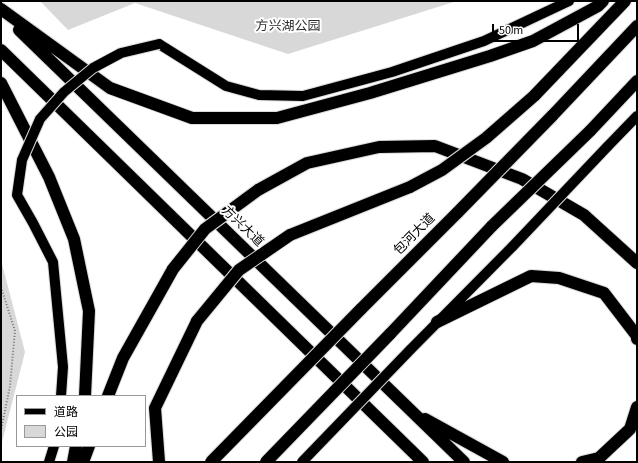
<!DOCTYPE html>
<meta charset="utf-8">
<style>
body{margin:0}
#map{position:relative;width:638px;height:463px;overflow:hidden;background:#fff;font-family:"Source Sans 3","Noto Sans SC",sans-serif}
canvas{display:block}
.frame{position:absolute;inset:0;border:2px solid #000;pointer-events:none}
.legend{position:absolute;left:16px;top:395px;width:130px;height:52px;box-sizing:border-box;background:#fff;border:1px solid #999;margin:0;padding:5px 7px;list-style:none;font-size:12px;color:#000}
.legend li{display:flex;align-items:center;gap:8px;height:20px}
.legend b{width:20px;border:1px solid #999}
.scale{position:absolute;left:492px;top:24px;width:87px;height:18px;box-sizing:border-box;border:2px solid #000;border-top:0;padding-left:5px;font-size:12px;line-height:14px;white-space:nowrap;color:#000;-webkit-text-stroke:3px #fff;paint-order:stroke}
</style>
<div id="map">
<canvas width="638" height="463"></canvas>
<div class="frame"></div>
<ul class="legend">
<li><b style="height:5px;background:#000"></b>道路</li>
<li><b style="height:11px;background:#d8d8d8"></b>公园</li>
</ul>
<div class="scale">50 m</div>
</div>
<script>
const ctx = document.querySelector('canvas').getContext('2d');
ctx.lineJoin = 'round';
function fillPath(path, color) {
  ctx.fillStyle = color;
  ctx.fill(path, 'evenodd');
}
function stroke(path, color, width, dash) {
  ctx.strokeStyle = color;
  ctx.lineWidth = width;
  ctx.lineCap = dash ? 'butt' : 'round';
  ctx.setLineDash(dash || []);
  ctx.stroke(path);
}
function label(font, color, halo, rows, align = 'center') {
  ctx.font = font + ' "Source Sans 3","Noto Sans SC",sans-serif';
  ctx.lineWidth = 4;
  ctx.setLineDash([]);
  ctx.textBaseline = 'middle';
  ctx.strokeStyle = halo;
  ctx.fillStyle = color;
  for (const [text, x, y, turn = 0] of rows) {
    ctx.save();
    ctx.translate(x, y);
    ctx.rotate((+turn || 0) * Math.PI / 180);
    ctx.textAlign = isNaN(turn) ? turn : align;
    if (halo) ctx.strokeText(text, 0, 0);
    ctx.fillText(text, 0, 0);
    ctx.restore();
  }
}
fillPath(new Path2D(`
 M40,1H457L288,54L135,3L68,30Z
 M1,260L25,352L1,446Z`), '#d8d8d8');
const primary = new Path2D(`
 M159,44L226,86L259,95L303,96L392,72L484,41L569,1
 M607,147L637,116
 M22,160L17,195L33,223L53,262L63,367L61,396
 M410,350L513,246
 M49,462L54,446`);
const highway = new Path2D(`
 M1,9L110,88L192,118H277L370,93L490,56L533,41L598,6L603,1
 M19,30L464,462
 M1,50L423,462
 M1,83L49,177L74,239L89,311L85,396
 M534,96L625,1
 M552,116L637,26
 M590,131L637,81
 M258,190L307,163L379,147L435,146L522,179L584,215L637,263
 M290,235L410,187
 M361,309L458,212
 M437,322L531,276L559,278L604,293L637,336V339
 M390,334L492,226
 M108,396L123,358L173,269
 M425,419L503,462
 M73,462L76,446
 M83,462L89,446
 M159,462L155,408L197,321
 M582,462L599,458L630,429L637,407`);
stroke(primary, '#dbdbdb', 12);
stroke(highway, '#dbdbdb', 14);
stroke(new Path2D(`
 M1,287L15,331L10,386L1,430`), '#737373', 2, [1, 2]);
stroke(primary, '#000', 10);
stroke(highway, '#000', 12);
const primaryBridge = new Path2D(`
 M22,160L40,119L64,92L93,68L121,53L159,44
 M513,246L607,147
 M302,462L410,350`);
const highwayBridge = new Path2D(`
 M410,187L442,170L486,138L534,96
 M458,212L552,116
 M492,226L590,131
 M173,269L205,229L258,190
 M197,321L239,270L290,235
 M211,462L361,309
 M266,462L390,334`);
stroke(primaryBridge, '#dbdbdb', 12, []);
stroke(highwayBridge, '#dbdbdb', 14, []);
stroke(primaryBridge, '#000', 10);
stroke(highwayBridge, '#000', 12);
label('13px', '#2f2f2f', '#fff', [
 ["方兴湖公园",288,27]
]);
label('13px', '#000', '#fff', [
 ["方兴大道",242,227,44],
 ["包河大道",415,235,-45]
]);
</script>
